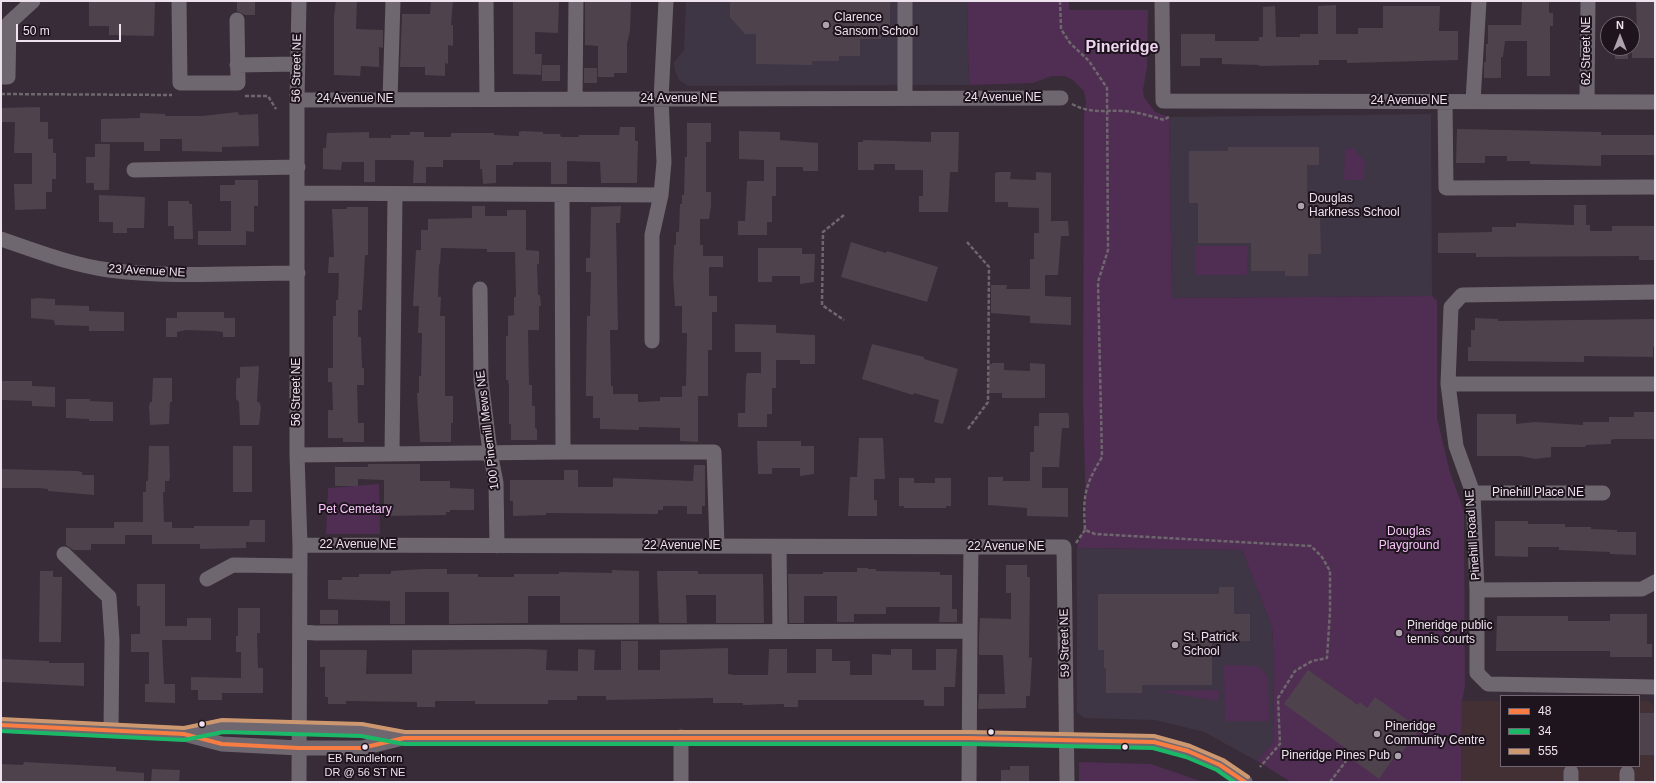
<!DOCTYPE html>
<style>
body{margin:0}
#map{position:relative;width:1656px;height:783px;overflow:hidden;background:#372c37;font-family:Helvetica,sans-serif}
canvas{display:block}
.frame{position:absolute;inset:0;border:2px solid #efe2ef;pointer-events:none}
.legend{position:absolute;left:1500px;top:695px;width:140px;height:72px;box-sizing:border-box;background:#1d141d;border:1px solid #716671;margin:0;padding:5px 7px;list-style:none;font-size:12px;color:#efe2ef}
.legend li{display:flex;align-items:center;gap:8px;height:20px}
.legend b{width:20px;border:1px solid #716671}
.north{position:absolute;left:1600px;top:16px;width:40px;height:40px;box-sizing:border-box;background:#1d141d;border:1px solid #716671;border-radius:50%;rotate:0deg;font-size:11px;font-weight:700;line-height:16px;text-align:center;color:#efe2ef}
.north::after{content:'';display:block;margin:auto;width:14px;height:18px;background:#afa2af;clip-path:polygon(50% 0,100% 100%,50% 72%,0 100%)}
.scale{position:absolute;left:16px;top:24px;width:105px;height:18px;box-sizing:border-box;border:2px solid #efe2ef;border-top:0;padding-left:5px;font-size:12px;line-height:14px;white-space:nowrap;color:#efe2ef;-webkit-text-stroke:3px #1d141d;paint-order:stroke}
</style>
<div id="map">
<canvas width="1656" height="783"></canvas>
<div class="frame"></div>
<ul class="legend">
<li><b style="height:5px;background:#f77d43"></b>48</li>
<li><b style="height:5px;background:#1ab867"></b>34</li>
<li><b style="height:5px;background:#cd976f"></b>555</li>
</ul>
<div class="north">N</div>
<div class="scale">50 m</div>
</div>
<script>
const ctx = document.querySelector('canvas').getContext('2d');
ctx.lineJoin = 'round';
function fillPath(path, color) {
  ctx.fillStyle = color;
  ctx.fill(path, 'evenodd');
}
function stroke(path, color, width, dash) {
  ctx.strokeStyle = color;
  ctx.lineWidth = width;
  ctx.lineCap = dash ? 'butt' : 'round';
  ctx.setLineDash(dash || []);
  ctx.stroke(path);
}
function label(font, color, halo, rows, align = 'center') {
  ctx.font = font + ' Helvetica,sans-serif';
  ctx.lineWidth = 4;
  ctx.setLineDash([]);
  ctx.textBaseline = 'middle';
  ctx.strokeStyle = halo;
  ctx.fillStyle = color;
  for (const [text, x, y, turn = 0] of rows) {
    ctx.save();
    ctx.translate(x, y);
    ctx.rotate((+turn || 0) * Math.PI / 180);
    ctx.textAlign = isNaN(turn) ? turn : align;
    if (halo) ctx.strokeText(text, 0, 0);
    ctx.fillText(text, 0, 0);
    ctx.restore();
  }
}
fillPath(new Path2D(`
 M1462,701H1501V766H1639V701H1649L1655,708V782H1461Z`), '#433034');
fillPath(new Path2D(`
 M686,1H967L969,85L688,86L679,80L675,71L674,62L684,50Z
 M1431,114L1432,296L1172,298L1169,117Z
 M1077,548L1242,550L1272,627L1274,664L1273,742L1257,761L1204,732L1155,720L1084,718L1077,712Z`), '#3e3645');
fillPath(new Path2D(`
 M967,1H1069V10H1148L1147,68L1143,90L1144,97L1155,112L1169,117L1172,298L1432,296L1437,301V418L1450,472L1464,511L1465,687L1462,701L1461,782H1291L1257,761L1273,742L1274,664L1272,627L1242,550L1077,548L1086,521L1083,397L1084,115L1086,102L1084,91L1073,80L1065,76H1052L1033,83L969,85Z
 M1356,148V152L1365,161L1363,180H1344L1345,149Z
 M1196,246H1248L1247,275H1195Z
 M379,484L380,534H326L328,488Z
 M1224,665L1258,666L1268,676L1269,721H1225Z
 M1219,690L1218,701L1158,691Z
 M1079,762L1151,764L1203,782H1079Z`), '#502d52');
fillPath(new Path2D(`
 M89,1H155L154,36L109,35V26H89Z
 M237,1H255V15H245L237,11Z
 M336,1H357L356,29L383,30V48L379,47V67L361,66L360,76L334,75V16Z
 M431,1H453L451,25H453V46L448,45V64L445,63V76L425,75V67H400L402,14H430Z
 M513,1H559L558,33L535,32V54H542L541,75L513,74Z
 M585,1H631L630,31L627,44V73H614V77H598V46L585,45Z
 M730,1H890V27H881V39H860V56H839V61H812V65L756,64V34H745L730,17Z
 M1522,1H1549V13H1553V26H1550V76H1527V41H1505L1503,57H1501V78H1484V62H1486V44H1488V25H1521Z
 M1636,1H1655V58H1632V35L1637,33Z
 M1336,5V34H1358V28H1383V6H1440L1439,31H1458V60L1347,63V60H1319V65L1259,66V65L1222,64V58H1200V66H1181V34H1215V41H1259V37H1263V7L1275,6L1276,37H1300V34H1318V6Z
 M1615,48H1628V59H1615Z
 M542,65H560V81H542Z
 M584,68H597V83H584Z
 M40,107V122H48V139H53V153H56V179H52V192H46V209L15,210L14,184H32V153H14L15,122H1V108Z
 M238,112L239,115L258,114L259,146L222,147V152L182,151V139H160V151H144V142H101V119L140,118V113L165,114V116H202Z
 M687,123H711V142H706V192H711V206L709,219H700V245H703V256H723V267H709V296H717V312H712V350H708V396H698V442L680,441V428L639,427V430L600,429V418H593V396H586V380L587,316H590L591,272H586V258H590L591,207L621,206L620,223H616L618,330H610L611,386H613V394H638V402L660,401V397H682V386H686L687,333H682V306H675L673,276L674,245H676V232H679L680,204H682V195H684L685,157H687Z
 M620,127H635V141H638L637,183H601L600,162L567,161V184H551V162H513V165H496V183L483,184L482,169H480V160H443V167H426V183H413L414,161L410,160H375V182H364V162H342L341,170L323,169V148H326L327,133L369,132V138H391V135H410V132H424V137H451V133H494V135L519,136V132L522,131L543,132V134H560L561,137H579V135H619Z
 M1457,129L1601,132V135H1655V155H1601V166L1530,164V161H1507V156H1485V163H1456Z
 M739,131L780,132V140L818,143V171H803V167H776V196H772V222H767V235H738V221H745L747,181H764V160L739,159Z
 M931,132H959L958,172H950L948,212H919V196H923V170H895V164H874V170H858V142H863V140L931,142Z
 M95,144H110L109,190H94V183H86V157H95Z
 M1228,147H1319V165H1307V198H1313V201H1349V218H1320L1321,254H1308V276H1285V271H1251V243H1198V203H1189V151H1228Z
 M999,172H1011L1010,179L1036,180V172L1051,173V221H1068L1069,236H1061L1058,275H1045V296L1071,297V325L1030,323V316L991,313V285H1007L1006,289H1030V259H1034V233H1039V208L1008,207V202H995V173Z
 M235,180H258V206H254V232L246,231V245H198V231H231V201H220V185H235Z
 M99,195L145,197L144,228H127V233H113V222H99Z
 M168,201H189V204H192L193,239H174V226H168Z
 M1574,205H1586V225H1590V231H1612V226H1655V260H1639V256L1476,257V253H1438V233L1492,232V227H1516V223L1574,225Z
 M472,206H485V216H507V210H526V250L539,251V264H537L538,295H540L541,306H539V330H528L529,385H532V406H535V428L537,429V440H511V424H509V386L508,380H506V336H508V316L514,315V297H516L515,252H487V249L441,248L440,265L439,264L438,297H441L440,316H445V396H453V423H451V442H420L417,393H419V376H421L422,333H418L419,306H413L416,250H421V230H428V219L472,218Z
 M347,207H368V255H365L362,310H358V337H361L362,368H364V385H357L358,423H364V442H343V438H328V410H333L332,382H328V368H333V316H336V300H338L339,273H328L329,257H334L332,209H347Z
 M851,242L886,253L887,251L938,267L927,302L841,277Z
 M758,248H802V254H815L814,282L800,284V276H772V282H758Z
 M37,298L55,299V305L89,306V311L124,312V331H89V326L55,325L54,320L31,318V299Z
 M177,312H224V318H235V337H223V332L215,331L186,330L177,332V337H166V318H177Z
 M1475,318L1498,319V321L1655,319V347H1653V357L1584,356V362L1468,361V347H1471V330H1475Z
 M735,324L776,325V333L815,335V364H800V360H776V388H772V414H767V427H738V413H745L746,377L747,373H761V352H735Z
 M872,344L924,357V359L958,369L943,424L934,422L939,400L914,393L913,395L862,379Z
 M992,363H1004V370L1030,371V363L1045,364V398H1002V393H988L989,364H992Z
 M259,366L257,402H259L261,407L259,425H240L239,402L236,399V382L237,378H240V367Z
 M153,378H172V402H170L169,424L150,425L149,407L150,402H152Z
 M1,381H32V386L55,387V407L32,406V401L1,400Z
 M66,399H90V401L113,402V421H89V419L66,418Z
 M1634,412H1655V439H1614L1611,440V444L1586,445L1585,447H1551V457L1535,459L1520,456H1477V414H1516V424L1535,422L1583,425V422H1609V417H1634Z
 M1039,413H1068L1069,417V428H1062L1059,467H1042V488H1068V517L1027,516V508L988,505V477H1003V481H1030V452H1034V426H1039Z
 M859,438H883L885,479H874V500H877V516H848L850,477H857Z
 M757,441H801V446H814V474L800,476V468H772V474H758Z
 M149,446H169L170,477L169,481H165V492H163L164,522H172V528H194V526H249L250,520H265V542H246V548L200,549V544H152V535H125V544H91V550H73L66,545V528H114V522H143V492H146V481H148Z
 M233,446H252V492H233Z
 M368,464H420V481H450V488L474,489V510H450V512H446V515L384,516V480L358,479V486H335V467H368Z
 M694,465H705V506H702V514H687V506H663V510H658V514L546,513V515L513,516V501H510V480H564V470H578V487H613V478L693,481Z
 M1,469L77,471L82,472V475H94V495L48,491V489L39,488H1Z
 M899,478H914V483H935V478H951V506H946V508H904V506H899Z
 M1495,521H1528V524H1565V527H1591V529L1617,530V532H1636V555L1610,554V552L1559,550V547H1528V557L1495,556Z
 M1006,565H1027V577H1030L1029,658L1032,657L1030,696H1026V708L978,709L979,694H1005L1003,655H979V638L980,618L1011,619V593H1006Z
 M857,568H868V569H876V571L940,572V575H952V609H957V622H939L940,607H886V614H854V622H837V596H804V623H789L788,574H823V572H857Z
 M423,569H447V574H478V577H514V574H559V572L612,573V570L639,571V623H560V596H528V623L449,624V592H405V624H390V601L328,599V580H342V577H359V574H391V571Z
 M40,571H53V577H62L61,642H39Z
 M657,571H698V574H763L764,623H716V595H686L687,623H659Z
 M137,584H165V626H187V618H211V640H162L164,684H175V703L145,702V684H149V652H131V634H140V606H137Z
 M1219,587H1234V614H1250V641H1212V685H1142V693H1106V668H1104V650H1098V594H1219Z
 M238,608H260V633H257L258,668H263V693H222V700H198V690H191V677L241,678V652H236V636H238Z
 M320,610H338V624H320Z
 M1610,614H1647V644H1652V657H1610V651H1496L1497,616H1568V621H1610Z
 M621,641H638V670H660V650L728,648V674L735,675H768L769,649H787V673H816V649H832V661H850V675H872V654L891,655V649H912V670H936V649H957L955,687H944V706H924V700H798V707H784V704L743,705V703H713V698L606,700V696H577V700H548V704H475V701H435V707H417V702L346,701V704H328V697H325V667H320V650H367L366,674H412V650L531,649L547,650L546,670L578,671V649L595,650L594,670H621Z
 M1,659L49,661V663H84V686L1,682Z
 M1308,670L1358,705L1360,702L1367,708L1375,697L1420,729L1402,752L1399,750L1379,779L1345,754L1348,750L1284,704Z
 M1639,713H1655V755H1639Z
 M24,762L116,767V771L144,773V782H1V764L23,765Z
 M1010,766H1029V782H1001V770H1010Z
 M152,769L180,770L179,782H151Z`), '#4e434d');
stroke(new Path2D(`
 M1060,1L1061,29L1070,43L1089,61L1107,88L1108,250L1098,282L1102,457C1084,487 1083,496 1085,530L1095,534L1311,546L1322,557L1330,571V611L1327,658L1312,661L1295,671L1278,698L1280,744L1260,767
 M1,94L172,95
 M245,96H268L276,109
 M1072,104C1091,114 1103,110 1124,111C1138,112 1151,116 1164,120L1170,116
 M844,215L823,232L822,305L844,320
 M967,242L989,267L988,402L968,429
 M1076,543L1085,530
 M1330,782L1346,761`), '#6e676e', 2.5, [4, 2]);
stroke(new Path2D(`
 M179,1L180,83H238L237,20
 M299,1L297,100V455L300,545L299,782
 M486,1L487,99
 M905,1V98
 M1162,1L1163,101L1655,102
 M237,65L297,64
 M1,77H8L9,23L33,1
 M390,99L393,1
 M575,99L576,1
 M297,100L1061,98
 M1445,101L1446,188L1655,187
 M1473,101L1479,1
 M1587,102L1588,1
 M134,170L298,167
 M298,193L661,195
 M562,195L563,452H714L717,546
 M1,239C36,251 72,265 109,270C168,278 237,273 298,273
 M480,289L481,380L490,452L496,483L497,546
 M1655,292L1462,295L1451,307L1448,384L1456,446L1473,493L1477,590V673L1488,684L1655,687
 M652,341V235L661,195L664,162L661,99L666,1
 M1448,384H1655
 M392,453L395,195
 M297,455L563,452
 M1473,493H1603
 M300,545L1064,547L1067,782
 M779,547L780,631
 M64,554L109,597L112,640L111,730
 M207,579L233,565L300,566
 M1477,590L1642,589L1655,582
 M970,631L971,547
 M300,632L316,633L970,631L969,782
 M1,725L184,734L222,744L299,748H362L399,739
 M184,734L222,726L362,730L404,738H969L1154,742L1188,751L1220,765L1245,782
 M681,737V782
 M1571,782V772
 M1627,782V773`), '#6f6770', 15);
stroke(new Path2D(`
 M1,725L184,734L222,744L299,748H362L404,738H969L1154,742L1188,751L1220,765L1245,782`), '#f77d43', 4);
stroke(new Path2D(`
 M1,731L184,740L223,732L361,736L404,744H969L1153,748L1186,757L1217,770L1234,782`), '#1ab867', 4);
stroke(new Path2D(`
 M1,719L184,728L222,720L362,724L405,732H969L1154,736L1190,746L1223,760L1248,777`), '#cd976f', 4);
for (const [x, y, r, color] of [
 [826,25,4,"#afa2af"],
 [1301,206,4,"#afa2af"],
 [1399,633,4,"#afa2af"],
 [1175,645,4,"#afa2af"],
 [202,724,3.5,"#efe2ef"],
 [991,732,3.5,"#efe2ef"],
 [1377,734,4,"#afa2af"],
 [365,747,3.5,"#efe2ef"],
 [1125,747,3.5,"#efe2ef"],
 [1398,756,4,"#afa2af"]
]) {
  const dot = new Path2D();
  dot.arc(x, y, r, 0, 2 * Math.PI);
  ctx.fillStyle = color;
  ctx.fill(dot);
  stroke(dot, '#1d141d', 1.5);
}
label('11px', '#efe2ef', '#1d141d', [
 ["EB Rundlehorn",365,759],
 ["DR @ 56 ST NE",365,773]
]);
label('12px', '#efe2ef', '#1d141d', [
 ["Clarence",834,18],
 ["Sansom School",834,32],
 ["Douglas",1309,199],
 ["Harkness School",1309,213],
 ["Pineridge public",1407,626],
 ["tennis courts",1407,640],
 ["St. Patrick",1183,638],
 ["School",1183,652],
 ["Pineridge",1385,727],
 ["Community Centre",1385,741],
 ["Pineridge Pines Pub",1390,756,"right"]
], 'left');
label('12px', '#efe2ef', '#1d141d', [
 ["62 Street NE",1587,51,-90],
 ["56 Street NE",297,68,-89],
 ["24 Avenue NE",1003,98],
 ["24 Avenue NE",355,99],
 ["24 Avenue NE",679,99],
 ["24 Avenue NE",1409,101],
 ["23 Avenue NE",147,271,3],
 ["56 Street NE",297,392,-90],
 ["100 Pinemill Mews NE",488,430,-97],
 ["Pinehill Place NE",1538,493],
 ["Pinehill Road NE",1473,535,-94],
 ["22 Avenue NE",358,545],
 ["22 Avenue NE",682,546],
 ["22 Avenue NE",1006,547],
 ["59 Street NE",1065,643,-91]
]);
label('12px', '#f9c5fa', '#1d141d', [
 ["Pet Cemetary",355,510],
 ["Douglas",1409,532],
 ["Playground",1409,546]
]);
label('bold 16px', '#efd6f0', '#1d141d', [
 ["Pineridge",1122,48]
]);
</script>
